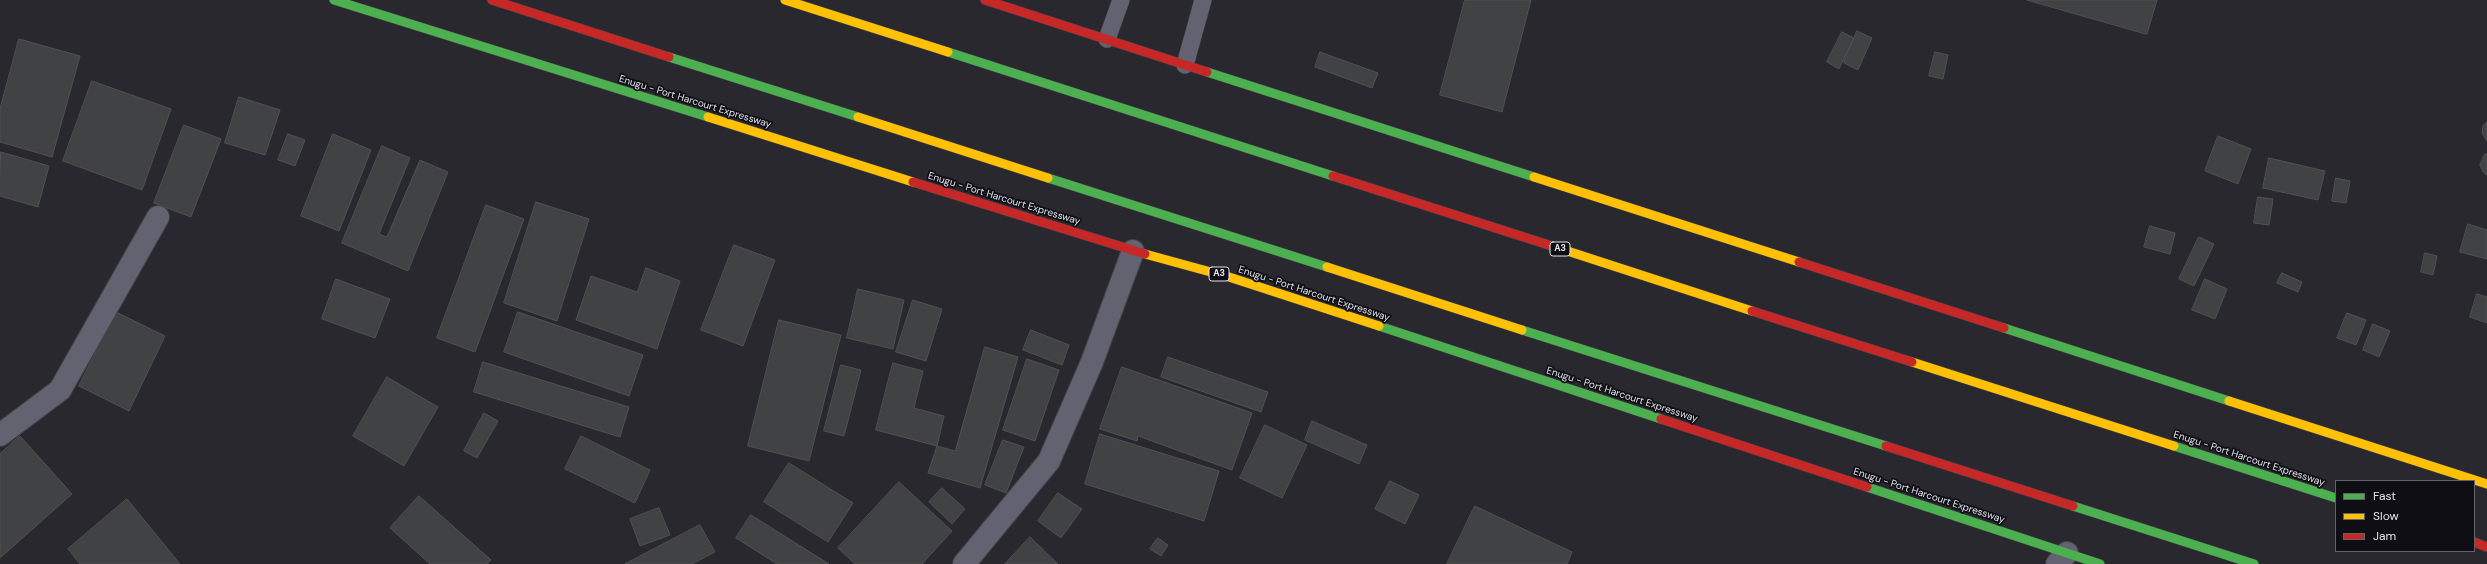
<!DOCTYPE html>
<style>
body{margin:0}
#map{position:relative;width:2487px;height:564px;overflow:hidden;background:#28282e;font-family:"DM Sans",sans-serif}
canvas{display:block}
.legend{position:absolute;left:2335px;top:480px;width:140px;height:72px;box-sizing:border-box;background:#0e0e14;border:1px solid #63636a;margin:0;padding:5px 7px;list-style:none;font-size:12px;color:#e2e2ec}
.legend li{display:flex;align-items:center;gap:8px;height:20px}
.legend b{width:20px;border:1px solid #63636a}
</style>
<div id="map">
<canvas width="2487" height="564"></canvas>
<ul class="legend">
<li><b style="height:5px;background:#4caf50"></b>Fast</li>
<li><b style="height:5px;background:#ffc107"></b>Slow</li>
<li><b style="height:5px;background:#c62828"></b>Jam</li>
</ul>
</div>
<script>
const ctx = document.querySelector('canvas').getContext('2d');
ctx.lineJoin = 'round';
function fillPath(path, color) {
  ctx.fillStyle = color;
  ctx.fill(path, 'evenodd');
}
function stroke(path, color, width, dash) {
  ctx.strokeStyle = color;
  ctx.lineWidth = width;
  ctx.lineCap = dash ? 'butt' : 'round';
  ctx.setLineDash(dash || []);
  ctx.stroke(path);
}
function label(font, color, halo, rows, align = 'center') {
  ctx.font = font + ' "DM Sans",sans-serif';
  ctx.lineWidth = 3.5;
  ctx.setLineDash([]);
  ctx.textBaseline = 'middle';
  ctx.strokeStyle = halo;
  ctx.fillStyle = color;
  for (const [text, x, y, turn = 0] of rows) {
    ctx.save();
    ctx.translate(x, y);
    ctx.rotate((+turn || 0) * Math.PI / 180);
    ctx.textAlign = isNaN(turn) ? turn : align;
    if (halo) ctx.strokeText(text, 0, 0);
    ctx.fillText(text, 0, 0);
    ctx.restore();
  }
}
const building = new Path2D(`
 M1465,0H1531L1502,112L1440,95Z
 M2027,0H2157L2147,34Z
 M1857,31L1872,38L1858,70L1844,63Z
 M1842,32L1854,38L1839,69L1827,62Z
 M19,39L80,56L52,157L0,142V109Z
 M1320,52L1378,73L1372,88L1315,67Z
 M1935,52L1948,55L1943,79L1929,76Z
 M92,81L171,109L142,190L63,161Z
 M239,97L280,110L265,155L225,143Z
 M2487,122V141L2482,133L2483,126Z
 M184,125L221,139L191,217L154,203Z
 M288,134L305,140L295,166L278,160Z
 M333,134L371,150L339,231L301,216Z
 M2218,136L2251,149L2238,184L2205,171Z
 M382,146L410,158L379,234L387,237L420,160L448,172L408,271L342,243Z
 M1,152L49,166L38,207L0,196Z
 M2485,154H2487V175L2483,172L2480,165Z
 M2269,158L2325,171L2318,200L2263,188Z
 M2336,178L2350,181L2346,203L2332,201Z
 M2258,197L2273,199L2269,225L2254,223Z
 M536,202L589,219L557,321L504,303Z
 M486,205L524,219L475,352L437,338Z
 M2468,224L2487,230V259L2460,252Z
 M2150,226L2175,233L2170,254L2144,247Z
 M2199,237L2214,244L2194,286L2179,279Z
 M734,245L775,260L743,346L701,330Z
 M2425,253L2437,256L2433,275L2421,272Z
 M646,268L680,281L657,349L576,320L591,276L637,292Z
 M2282,273L2302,282L2298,292L2277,283Z
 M336,279L390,299L375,338L322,319Z
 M2205,279L2227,289L2215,319L2192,310Z
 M858,289L904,300L893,349L847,338Z
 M2477,294L2487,297V323L2470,317Z
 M913,300L942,309L926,361L896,352Z
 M116,312L165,336L129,411L79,386Z
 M518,312L643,355L629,396L504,352Z
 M2347,313L2366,320L2356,345L2337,338Z
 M779,320L841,335L809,461L748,446Z
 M2373,324L2390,331L2379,357L2363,350Z
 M1031,330L1069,345L1062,365L1023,350Z
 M985,347L1018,357L980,488L928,473L937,446L955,451Z
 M1168,357L1268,392L1261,412L1161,377Z
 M1027,359L1059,370L1035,441L1003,430Z
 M483,362L629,407L620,437L474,392Z
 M893,363L923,371L914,408L944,416L937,446L876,430Z
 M841,365L861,370L844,436L824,431Z
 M1122,367L1252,413L1232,470L1138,436L1137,441L1100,429Z
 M387,377L438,407L404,466L353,436Z
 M484,413L498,421L477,458L464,451Z
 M1312,421L1367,445L1359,464L1305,440Z
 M1265,425L1307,445L1282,498L1240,478Z
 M1100,434L1219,471L1204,521L1085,484Z
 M20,436L72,494L0,558V454Z
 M581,436L650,470L635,503L565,469Z
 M1003,440L1024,447L1006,493L985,485Z
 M789,463L853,503L828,542L764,502Z
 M1390,481L1419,495L1405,524L1375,509Z
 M899,482L952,531L922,564H855L838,548Z
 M942,488L965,509L952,524L929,502Z
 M1058,493L1082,509L1061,538L1038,521Z
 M419,496L491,560L487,564H430L390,528Z
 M127,499L180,564H80L68,549Z
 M1475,506L1572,552L1567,564H1447Z
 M659,508L670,535L640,546L630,519Z
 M751,515L829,564H777L736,538Z
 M700,525L715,552L692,564H625Z
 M1030,537L1058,564H1005Z
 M1158,538L1168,545L1161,556L1150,549Z`);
fillPath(building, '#414243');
stroke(building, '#505152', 1);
const lane = new Path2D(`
 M1107,39L1121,0
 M1185,65L1203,0`);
const street = new Path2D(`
 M0,435L60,390L158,217
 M964,564L1049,461L1092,362L1133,251
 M2057,564L2067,553`);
const fast = new Path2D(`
 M334,0L708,117
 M948,52L1333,176
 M669,57L858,117
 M1207,72L1534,177
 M1048,178L1327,267
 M1379,326L1661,419
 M2004,328L2229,401
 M1522,330L1886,446
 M2174,446L2336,498
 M1867,487L2100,564
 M2073,506L2254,564`);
const slow = new Path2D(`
 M785,0L948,52
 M708,117L913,182
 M858,117L1048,178
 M1534,177L1799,262
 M1552,246L1752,311
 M1145,254L1229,277L1379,326
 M1327,267L1522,330
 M1912,362L2174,446
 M2229,401L2487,484`);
const jam = new Path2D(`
 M492,0L669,57
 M985,0L1207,72
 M1333,176L1552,246
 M913,182L1145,254
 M1799,262L2004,328
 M1752,311L1912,362
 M1661,419L1867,487
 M1886,446L2073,506
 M2474,542L2487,547`);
stroke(lane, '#434348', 18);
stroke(street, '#434348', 24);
stroke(fast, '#434348', 10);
stroke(slow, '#434348', 10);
stroke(jam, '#434348', 10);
stroke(lane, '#636270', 17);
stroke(street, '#636270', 22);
stroke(fast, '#4caf50', 9);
stroke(slow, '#ffc107', 9);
stroke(jam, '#c62828', 9);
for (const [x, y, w] of [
 [1560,249,20],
 [1219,274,20]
]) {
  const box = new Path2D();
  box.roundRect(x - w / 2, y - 7, w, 14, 3);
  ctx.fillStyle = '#0e0e14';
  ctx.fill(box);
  stroke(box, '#e2e2ec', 1);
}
label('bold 9px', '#e2e2ec', null, [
 ["A3",1560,249],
 ["A3",1219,274]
]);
label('10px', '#e2e2ec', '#0e0e14', [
 ["Enugu - Port Harcourt Expressway",695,102,17],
 ["Enugu - Port Harcourt Expressway",1004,199,17],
 ["Enugu - Port Harcourt Expressway",1314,294,18],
 ["Enugu - Port Harcourt Expressway",1622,395,18],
 ["Enugu - Port Harcourt Expressway",2249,459,18],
 ["Enugu - Port Harcourt Expressway",1929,496,18]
]);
</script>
